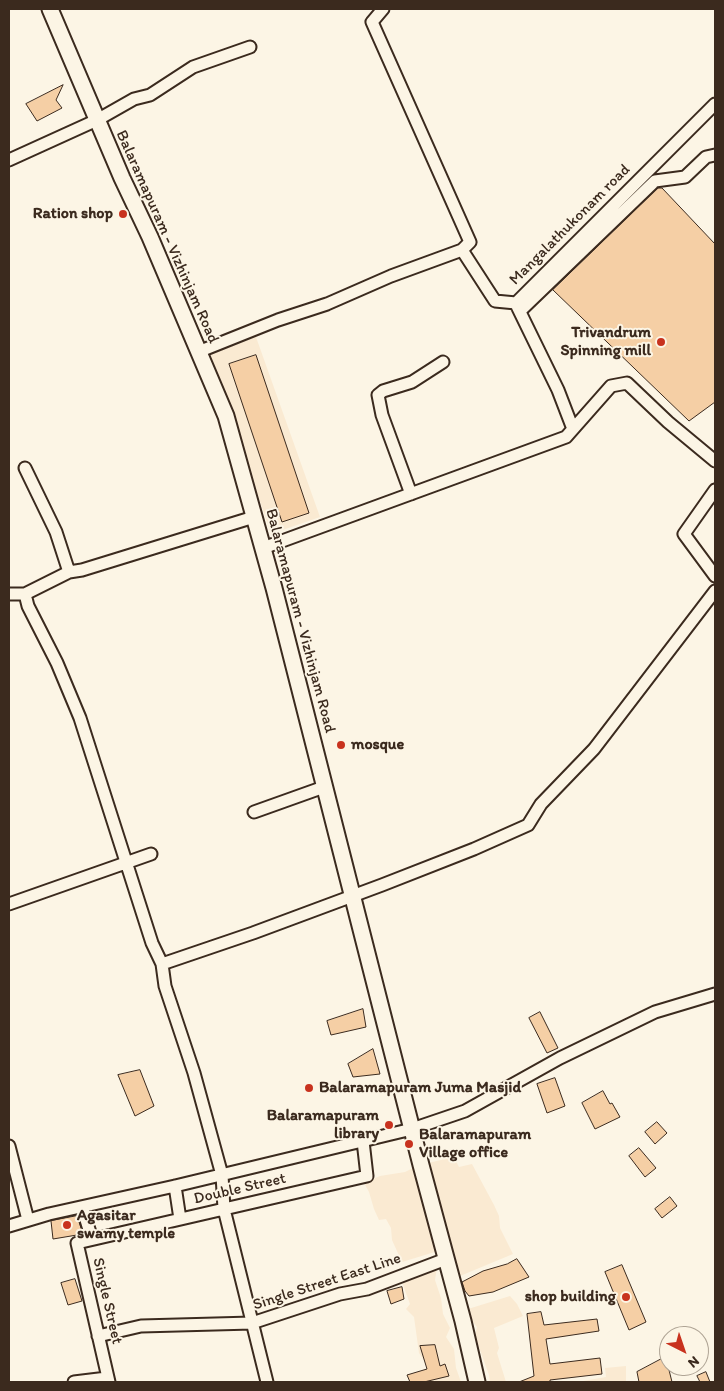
<!DOCTYPE html>
<style>
body{margin:0}
#map{position:relative;width:724px;height:1391px;overflow:hidden;background:#fcf5e5;font-family:Itim,sans-serif}
canvas{display:block}
.frame{position:absolute;inset:0;border:10px solid #3b2a1e;pointer-events:none}
.north{position:absolute;left:659px;top:1326px;width:50px;height:50px;box-sizing:border-box;background:#fcf5e5;border:1px solid #afa495;border-radius:50%;rotate:139deg;font-size:14px;font-weight:700;line-height:20px;text-align:center;color:#3b2a1e}
.north::after{content:'';display:block;margin:auto;width:18px;height:22px;background:#c8321e;clip-path:polygon(50% 0,100% 100%,50% 72%,0 100%)}
</style>
<div id="map">
<canvas width="724" height="1391"></canvas>
<div class="frame"></div>
<div class="north">N</div>
</div>
<script>
const ctx = document.querySelector('canvas').getContext('2d');
ctx.lineJoin = 'round';
function fillPath(path, color) {
  ctx.fillStyle = color;
  ctx.fill(path, 'evenodd');
}
function stroke(path, color, width, dash) {
  ctx.strokeStyle = color;
  ctx.lineWidth = width;
  ctx.lineCap = dash ? 'butt' : 'round';
  ctx.setLineDash(dash || []);
  ctx.stroke(path);
}
function label(font, color, halo, rows, align = 'center') {
  ctx.font = font + ' Itim,sans-serif';
  ctx.lineWidth = 4;
  ctx.setLineDash([]);
  ctx.textBaseline = 'middle';
  ctx.strokeStyle = halo;
  ctx.fillStyle = color;
  for (const [text, x, y, turn = 0] of rows) {
    ctx.save();
    ctx.translate(x, y);
    ctx.rotate((+turn || 0) * Math.PI / 180);
    ctx.textAlign = isNaN(turn) ? turn : align;
    if (halo) ctx.strokeText(text, 0, 0);
    ctx.fillText(text, 0, 0);
    ctx.restore();
  }
}
fillPath(new Path2D(`
 M256,337L320,517L271,534L210,353Z
 M454,1157L459,1167L472,1164L494,1205L499,1216L500,1228L513,1254L460,1276L453,1258L428,1163Z
 M415,1167L438,1251L402,1262L392,1240L391,1228L386,1219L379,1220L374,1209L369,1192L364,1183L380,1176L405,1172Z
 M437,1267L435,1280L441,1298L443,1314L450,1328L446,1337L454,1349L456,1368L461,1382H431L425,1362L419,1353L414,1317L406,1309L410,1304L402,1282Z
 M510,1296L517,1304L523,1316L494,1328L499,1348L497,1353L506,1382H490L489,1375L475,1336L477,1327L472,1321L468,1309Z
 M626,1366V1382H577L606,1377L605,1368Z`), '#faead2');
const building = new Path2D(`
 M63,85L56,100L62,108L37,121L26,104Z
 M658,188H662L715,244V402L689,421L553,290Z
 M256,355L309,513L282,522L229,364Z
 M363,1009L366,1027L331,1035L327,1021Z
 M540,1012L558,1048L547,1053L529,1018Z
 M373,1049L380,1074L353,1077L348,1064Z
 M140,1070L154,1106L135,1116L118,1075Z
 M555,1078L565,1106L547,1113L537,1084Z
 M603,1091L610,1104L612,1103L620,1117L595,1129L582,1103Z
 M657,1122L667,1133L655,1144L645,1132Z
 M639,1148L656,1168L645,1177L629,1156Z
 M670,1197L677,1206L662,1218L655,1209Z
 M77,1216L83,1234L53,1239L51,1221Z
 M517,1259L529,1277L493,1292L469,1296L465,1291L462,1282L483,1271L507,1264Z
 M622,1265L646,1322L629,1330L605,1272Z
 M75,1279L82,1301L68,1305L61,1283Z
 M402,1287L404,1299L391,1304L387,1291Z
 M541,1312L544,1325L597,1319L599,1331L546,1339L550,1364L600,1358L602,1374L550,1380V1382H519L534,1376L527,1314Z
 M435,1345L440,1366L445,1364L449,1376L424,1382H410L407,1375L427,1369L420,1346Z
 M669,1355V1370L672,1382H639L637,1372Z
 M706,1372L710,1382H700L697,1376Z`);
fillPath(building, '#f5cfa5');
stroke(building, '#3b2a1e', 1);
const street = new Path2D(`
 M383,9L372,22L470,242L462,250
 M9,160L97,120L134,99L150,95L193,67L250,47
 M517,306L558,390L573,429
 M520,311L655,181L685,177L706,157L715,155
 M198,352L278,320L327,304L391,276L462,250L495,301L516,303L715,104
 M25,468L56,532L69,572
 M715,490L684,534L715,576
 M411,494L382,415L378,395L383,391L412,382L443,362
 M263,548L566,437L611,386L627,383L668,422L715,461
 M9,594H25L69,572L82,570L254,517
 M25,594L28,606L57,663L80,718L152,943L162,964L165,986L194,1073L222,1175L224,1209L267,1382
 M254,812L324,787
 M9,904L151,854
 M162,964L253,933L382,885L474,849L528,825L541,804L594,749L715,591
 M9,1146L28,1220
 M175,1186L180,1219
 M82,1207L92,1239
 M9,1226L49,1214L175,1186L412,1129L465,1111L560,1058L655,1012L715,994
 M98,1336L141,1326L252,1323L340,1294L367,1289L446,1259
 M74,1382L107,1378
 M109,1382L77,1243L367,1176L363,1141`);
const secondary = new Path2D(`
 M50,9L122,178L150,237L226,416L274,588L421,1165L463,1321L477,1382`);
stroke(street, '#3b2a1e', 15);
stroke(secondary, '#3b2a1e', 19);
stroke(street, '#fcf5e5', 11);
stroke(secondary, '#fcf5e5', 15);
for (const [x, y, r, color] of [
 [123,214,5,"#c8321e"],
 [661,342,5,"#c8321e"],
 [341,745,5,"#c8321e"],
 [309,1088,5,"#c8321e"],
 [389,1125,5,"#c8321e"],
 [409,1144,5,"#c8321e"],
 [67,1225,5,"#c8321e"],
 [626,1297,5,"#c8321e"]
]) {
  const dot = new Path2D();
  dot.arc(x, y, r, 0, 2 * Math.PI);
  ctx.fillStyle = color;
  ctx.fill(dot);
  stroke(dot, '#fcf5e5', 2);
}
label('bold 16px', '#3b2a1e', '#fcf5e5', [
 ["Ration shop",113,214],
 ["Trivandrum",651,333],
 ["Spinning mill",651,351],
 ["mosque",351,745,"left"],
 ["Balaramapuram Juma Masjid",319,1088,"left"],
 ["Balaramapuram",379,1116],
 ["library",379,1134],
 ["Balaramapuram",419,1135,"left"],
 ["Village office",419,1153,"left"],
 ["Agasitar",77,1216,"left"],
 ["swamy temple",77,1234,"left"],
 ["shop building",616,1297]
], 'right');
label('16px', '#3b2a1e', '#fcf5e5', [
 ["Mangalathukonam road",570,225,-45],
 ["Balaramapuram - Vizhinjam Road",167,237,66],
 ["Balaramapuram - Vizhinjam Road",300,621,75],
 ["Double Street",240,1189,-13],
 ["Single Street East Line",327,1282,-18],
 ["Single Street",107,1301,77]
]);
</script>
